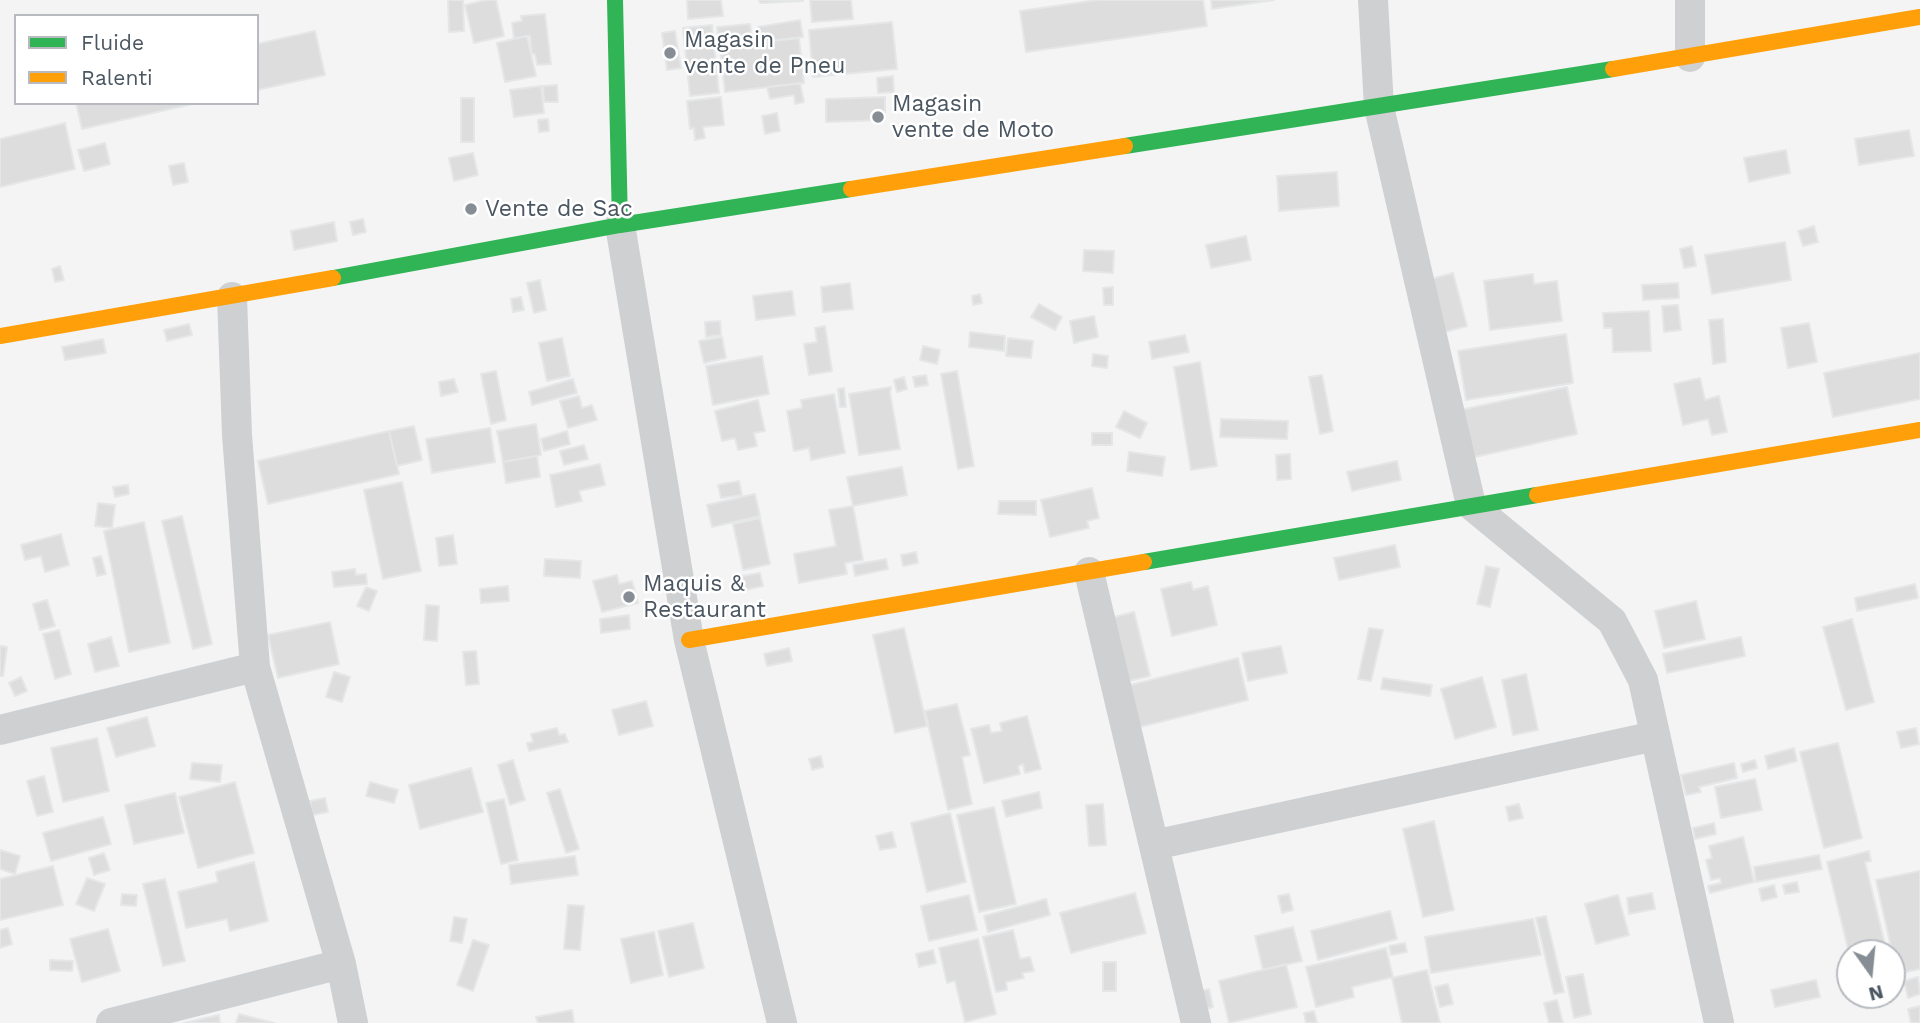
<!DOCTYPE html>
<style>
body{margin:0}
#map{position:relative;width:1920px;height:1023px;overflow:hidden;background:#f4f4f4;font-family:"Work Sans",sans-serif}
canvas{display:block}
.legend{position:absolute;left:14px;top:14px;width:245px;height:91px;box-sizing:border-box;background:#fff;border:2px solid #b7bbc0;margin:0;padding:9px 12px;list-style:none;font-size:21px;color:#4a5661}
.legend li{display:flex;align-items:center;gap:14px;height:35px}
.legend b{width:35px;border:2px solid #b7bbc0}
.north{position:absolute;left:1836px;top:939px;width:70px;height:70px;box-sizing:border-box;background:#fff;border:2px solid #b7bbc0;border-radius:50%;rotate:165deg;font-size:19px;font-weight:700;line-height:28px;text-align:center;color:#4a5661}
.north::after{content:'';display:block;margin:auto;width:24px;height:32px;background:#868d94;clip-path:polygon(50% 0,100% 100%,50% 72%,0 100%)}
</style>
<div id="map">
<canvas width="1920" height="1023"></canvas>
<ul class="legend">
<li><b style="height:9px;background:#30b455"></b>Fluide</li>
<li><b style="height:9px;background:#ff9f0a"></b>Ralenti</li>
</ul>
<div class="north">N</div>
</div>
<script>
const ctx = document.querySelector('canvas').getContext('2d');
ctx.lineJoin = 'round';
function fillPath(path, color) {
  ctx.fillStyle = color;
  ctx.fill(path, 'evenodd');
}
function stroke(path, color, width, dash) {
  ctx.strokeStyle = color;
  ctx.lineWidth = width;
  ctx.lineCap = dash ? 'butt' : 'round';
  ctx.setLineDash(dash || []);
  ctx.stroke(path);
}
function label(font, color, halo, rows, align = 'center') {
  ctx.font = font + ' "Work Sans",sans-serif';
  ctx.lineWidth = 5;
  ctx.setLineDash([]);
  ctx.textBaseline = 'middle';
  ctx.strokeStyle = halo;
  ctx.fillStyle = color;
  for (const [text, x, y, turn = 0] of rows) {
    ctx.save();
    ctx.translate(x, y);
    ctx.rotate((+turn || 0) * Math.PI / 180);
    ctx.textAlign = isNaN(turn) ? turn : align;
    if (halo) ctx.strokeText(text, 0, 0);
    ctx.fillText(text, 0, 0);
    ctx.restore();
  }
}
const building = new Path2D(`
 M448,0H463L464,31L449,32Z
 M486,0H496L504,36L474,43L465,5Z
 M687,0H721L723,16L688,19Z
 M759,0H803V1L760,3Z
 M810,0H851L853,19L812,22Z
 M1097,0H1203L1207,26L1026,52L1020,11Z
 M1211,0H1274L1212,9Z
 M545,14L551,64L537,65L535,54H532L530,36L514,38L512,23L522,21L521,16Z
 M800,20L803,37L761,42L758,27Z
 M892,22L897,69L813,77L809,30Z
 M750,24L752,40L719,44L717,27Z
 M712,25L719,93L690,96L683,28Z
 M315,31L325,75L257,90V44Z
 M675,31L681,68L667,70L662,33Z
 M527,36L536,76L505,82L497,43Z
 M799,38L804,83L725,92L720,47Z
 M893,76L894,92L878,93L877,78Z
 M800,83L804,102L795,104L794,95L770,99L767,87Z
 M557,85L558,102H544L543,86Z
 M541,86L544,113L514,117L510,90Z
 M721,97L724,125L703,127L705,138L695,140L694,128L690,129L687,101Z
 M885,97V120L826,122V99Z
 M461,98H474V142H461Z
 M76,103H197L82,129Z
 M777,113L780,131L765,134L762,116Z
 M548,119L549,131L539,132L538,120Z
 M65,123L75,169L0,187V139Z
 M1909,130L1914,156L1859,165L1855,139Z
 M105,143L110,164L84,171L78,150Z
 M1786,150L1790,173L1749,182L1744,158Z
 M473,153L478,175L454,181L449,158Z
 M184,163L188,182L173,185L169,166Z
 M1337,172L1339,206L1279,211L1277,176Z
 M363,219L366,232L353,235L350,222Z
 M334,222L337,241L294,250L291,231Z
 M1814,226L1818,242L1803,246L1798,231Z
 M1246,236L1251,260L1211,268L1206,245Z
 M1785,242L1791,280L1712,294L1705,255Z
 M1692,246L1696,266L1684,268L1680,249Z
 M1084,250L1114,251L1113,273L1083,271Z
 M60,266L64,280L55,282L52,269Z
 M1453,273L1467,326L1445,332L1431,279Z
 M1533,274L1534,284L1557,281L1562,321L1490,330L1484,281Z
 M540,280L546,310L534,313L527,283Z
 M850,283L853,309L823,312L821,287Z
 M1678,283L1679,298L1643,300L1642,285Z
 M1113,287V305H1104L1103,288Z
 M792,291L795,315L756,320L753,296Z
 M980,294L982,303L973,305L972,296Z
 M521,297L524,310L513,312L511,299Z
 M1039,304L1062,317L1055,330L1031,317Z
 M1678,305L1681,330L1664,332L1662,306Z
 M1649,311L1651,351L1613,352L1612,328H1604L1603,313Z
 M1094,316L1098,337L1074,343L1070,321Z
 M1723,319L1726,362L1713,364L1709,320Z
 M720,321L721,335L706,337L705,322Z
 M1809,323L1817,362L1788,368L1781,328Z
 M189,324L192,335L167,341L164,330Z
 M825,326L832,371L809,375L804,344L817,342L815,328Z
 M970,332L1005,336L1004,351L969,347Z
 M1566,334L1573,383L1466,400L1458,351Z
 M1185,335L1189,352L1152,359L1149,342Z
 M722,337L726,358L704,363L699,341Z
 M562,338L570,376L547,381L539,343Z
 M1008,338L1033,341L1031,358L1006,356Z
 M103,339L106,353L65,360L62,347Z
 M923,346L940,350L937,364L920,360Z
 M1920,353V399L1833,417L1824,373Z
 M1093,354L1108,356L1107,368L1092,366Z
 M762,356L769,394L713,405L706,366Z
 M1200,362L1217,466L1191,470L1174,367Z
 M496,371L506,420L491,424L481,374Z
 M957,371L974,466L958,469L941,374Z
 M926,375L928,385L915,387L913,377Z
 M1322,375L1333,431L1320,434L1309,377Z
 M904,377L907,389L897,392L894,380Z
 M1700,378L1705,400L1719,396L1727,432L1712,435L1708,419L1683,425L1674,384Z
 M454,379L458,392L441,396L439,382Z
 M573,379L577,393L532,405L529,392Z
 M891,387L890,393L900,449L859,455L849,394Z
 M1567,387L1577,434L1466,459L1456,411Z
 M844,388L846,407H840L838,389Z
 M834,394L845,453L811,460L809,448L794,451L787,411L802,408L801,400Z
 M579,396L582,408L592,405L597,420L568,428L560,401Z
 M758,400L765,431L754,433L757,446L738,450L735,438L722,441L715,411Z
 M1124,411L1147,423L1140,438L1116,427Z
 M1221,419L1288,421L1287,439L1220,437Z
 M536,424L541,455L503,462L497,431Z
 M414,426L422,460L397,466L389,431Z
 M490,428L495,462L432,473L426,439Z
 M389,431L399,474L268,504L258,461Z
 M567,431L570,444L544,451L541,439Z
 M1092,433H1112V445H1092Z
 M584,445L588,459L564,465L560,451Z
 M1129,452L1165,457L1162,476L1127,471Z
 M1290,454L1291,479L1277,480L1276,455Z
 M537,456L540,477L506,483L503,462Z
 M1397,461L1401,480L1352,491L1347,472Z
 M600,464L605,485L579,491L582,501L556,507L550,475Z
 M902,467L907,495L853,506L847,477Z
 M739,481L742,495L721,498L718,485Z
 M402,482L421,571L383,579L364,490Z
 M128,485L129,494L115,497L113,487Z
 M1092,488L1099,518L1087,521L1089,528L1050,537L1041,500Z
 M755,494L760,516L712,527L707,505Z
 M999,501H1036V515L998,514Z
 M98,503L115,505L112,528L95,526Z
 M853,506L863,560L845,563L847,574L799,583L794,554L836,546L829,510Z
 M182,516L212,644L193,649L162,521Z
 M760,518L770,564L743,570L733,524Z
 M144,522L170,643L129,652L104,531Z
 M61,534L69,565L45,572L41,556L25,560L21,545Z
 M453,535L457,564L439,566L436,538Z
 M1395,545L1400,567L1339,580L1334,558Z
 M916,552L918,563L903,566L901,555Z
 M101,556L106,574L97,576L93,558Z
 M545,559L581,561L580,578L544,576Z
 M886,559L888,569L855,576L853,565Z
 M1486,566L1499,569L1490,607L1477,604Z
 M355,569L356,575L366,574L367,584L334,587L332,572Z
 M760,573L763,586L745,590L742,576Z
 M617,575L619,584L632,581L638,603L602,612L593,581Z
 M1191,582L1193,590L1208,586L1217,625L1172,636L1161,589Z
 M1915,584L1918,598L1857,611L1855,598Z
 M508,586L509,601L481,603L480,589Z
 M366,587L377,591L369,611L357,606Z
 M47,600L55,626L40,630L33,604Z
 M1696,601L1705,639L1664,648L1655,611Z
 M426,605L439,606L437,641L424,640Z
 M1134,612L1150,676L1129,681L1114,617Z
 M629,615L630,629L601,633L600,619Z
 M1852,619L1874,702L1846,710L1823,627Z
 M330,622L339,664L278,678L268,635Z
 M904,628L927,726L895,733L873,635Z
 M1369,628L1383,630L1371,681L1358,679Z
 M59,630L71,674L55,679L43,634Z
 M111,637L119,666L95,672L88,644Z
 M1741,637L1745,656L1667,673L1663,654Z
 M0,646L7,647L3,676H0Z
 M1281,646L1287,673L1248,681L1242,653Z
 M789,648L792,661L767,666L764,654Z
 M476,651L479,684L466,685L463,652Z
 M1238,658L1248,700L1136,728L1126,686Z
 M334,672L350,677L342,702L326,697Z
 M1526,674L1538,730L1513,735L1502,680Z
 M21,677L27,691L15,696L9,683Z
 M1482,677L1496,727L1455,739L1441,689Z
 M1383,678L1432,685L1430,696L1381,689Z
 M646,701L653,726L619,735L612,710Z
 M957,704L970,755L962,757L972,804L948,810L925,711Z
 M1027,716L1041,769L1025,773L1023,764L1018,766L1020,774L984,783L971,729L989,725L991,733L1002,731L1000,723Z
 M147,717L155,746L116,757L107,728Z
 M557,728L559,735L565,734L568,742L529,751L527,743L533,742L531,734Z
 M1916,728L1919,744L1901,748L1897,732Z
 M97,738L109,791L63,802L51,748Z
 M1838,743L1862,838L1824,848L1800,752Z
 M1794,748L1797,761L1768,769L1765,756Z
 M821,756L823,767L812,770L809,759Z
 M513,760L525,800L510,805L498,765Z
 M1755,760L1757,768L1743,772L1741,764Z
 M192,763L222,765L220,782L190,779Z
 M1734,763L1737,778L1699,787L1701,792L1686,795L1681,775Z
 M471,768L483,812L420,829L409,785Z
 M44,776L53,812L37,816L27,781Z
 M1755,779L1762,810L1721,818L1715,787Z
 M235,782L254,853L198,868L179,797Z
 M370,782L398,790L394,803L366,796Z
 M560,789L579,849L566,853L547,793Z
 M1039,792L1042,808L1006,817L1002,801Z
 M175,793L184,833L134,844L125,805Z
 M325,798L328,812L312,815L310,801Z
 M504,799L518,860L501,864L486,803Z
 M1103,804L1106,845L1089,846L1086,805Z
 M1519,804L1523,818L1509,821L1506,807Z
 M994,807L1016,904L979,912L957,815Z
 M950,813L966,882L927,892L911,823Z
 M103,817L111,844L51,861L43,833Z
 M1434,821L1454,910L1423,917L1403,829Z
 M1714,823L1716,834L1695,839L1693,828Z
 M892,832L896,847L880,850L876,836Z
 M1743,837L1754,882L1710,893L1708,886L1721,883L1720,878L1711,880L1706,860L1712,858L1709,846Z
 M0,850L20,856L15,874L0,869Z
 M1869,851L1871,861L1865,862L1887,953H1850V957L1827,862Z
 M104,853L110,870L94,875L89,858Z
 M1819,855L1822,869L1756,882L1754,867Z
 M575,856L578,875L511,884L509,865Z
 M254,862L268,921L230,931L227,919L186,928L178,892L218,882L216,872Z
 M53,866L63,905L0,920V879Z
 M1920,871V969L1897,974L1876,880Z
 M87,878L105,884L94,911L76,904Z
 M165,879L185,961L163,966L143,884Z
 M1797,882L1799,892L1785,894L1783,885Z
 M1774,885L1777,897L1762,901L1759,889Z
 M1135,893L1146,933L1071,953L1060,913Z
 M1652,893L1655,909L1629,914L1627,898Z
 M122,894L137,895L136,906L121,905Z
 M1289,894L1293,910L1282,913L1278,896Z
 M969,895L977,930L929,941L921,906Z
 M1618,895L1629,935L1596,944L1585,904Z
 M1046,899L1050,915L988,932L984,916Z
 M568,905L584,906L580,950L564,949Z
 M1390,911L1397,939L1318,960L1311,931Z
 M1546,916L1564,992L1554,994L1536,918Z
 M454,917L467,919L462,943L450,941Z
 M1533,919L1541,955L1431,973L1425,937Z
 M693,923L704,968L669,977L658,931Z
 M1293,927L1302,961L1263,970L1255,936Z
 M8,928L12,944L0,948V930Z
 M108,929L120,971L82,982L70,939Z
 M1013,930L1020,959L1030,957L1034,971L1022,973L1024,978L1006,982L1007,990L996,992L983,937Z
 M654,932L663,975L631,983L621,939Z
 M978,939L996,1014L965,1022L955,981L947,983L939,948Z
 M473,940L489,945L473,991L457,985Z
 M1405,943L1407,952L1391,955L1389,946Z
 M1386,948L1393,977L1352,987L1354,997L1316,1007L1306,967Z
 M933,950L936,963L919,967L916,954Z
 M50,960L73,961L72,971L50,970Z
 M1103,962H1116V991H1103Z
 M1286,964L1297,1007L1229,1023L1219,981Z
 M1427,970L1440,1023H1402L1392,978Z
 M1583,974L1591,1014L1574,1018L1566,977Z
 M1918,977L1920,994L1908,998L1904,981Z
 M1816,980L1820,997L1775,1007L1771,990Z
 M1448,984L1453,1004L1440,1007L1435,987Z
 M1209,989L1213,1007L1206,1009L1202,991Z
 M1557,1000L1563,1023H1549L1544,1003Z
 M1920,1006V1023H1911L1908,1009Z
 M572,1010L574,1023H538L536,1017Z
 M1314,1011L1317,1023H1306L1304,1013Z
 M239,1014L274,1023H236Z
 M219,1015L220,1023H184Z`);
fillPath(building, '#ddddde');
stroke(building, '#e5e6e7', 2);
stroke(new Path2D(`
 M1373,0L1379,107L1471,505L1612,621L1643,680L1719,1023
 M1690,0V57
 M620,225L689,640L782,1023
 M232,297L237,435L255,667L341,964L353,1023
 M1089,572L1196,1023
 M0,730L255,667
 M1154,845L1655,736
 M111,1023L341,964`), '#ced0d2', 30);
stroke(new Path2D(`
 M615,0L620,225
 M1125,146L1613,69
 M333,278L620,225L851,189
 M1144,562L1537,495`), '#30b455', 16);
stroke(new Path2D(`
 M1613,69L1920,17
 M851,189L1125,146
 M0,336L333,278
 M1537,495L1920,430
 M689,640L1144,562`), '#ff9f0a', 16);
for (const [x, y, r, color] of [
 [670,53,7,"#868d94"],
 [878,117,7,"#868d94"],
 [471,209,7,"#868d94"],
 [629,597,7,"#868d94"]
]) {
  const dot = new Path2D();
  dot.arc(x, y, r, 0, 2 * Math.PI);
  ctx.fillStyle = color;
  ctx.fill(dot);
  stroke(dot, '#fff', 2.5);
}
label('23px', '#4a5661', '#fff', [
 ["Magasin",684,40],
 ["vente de Pneu",684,66],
 ["Magasin",892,104],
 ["vente de Moto",892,130],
 ["Vente de Sac",485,209],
 ["Maquis &",643,584],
 ["Restaurant",643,610]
], 'left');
</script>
